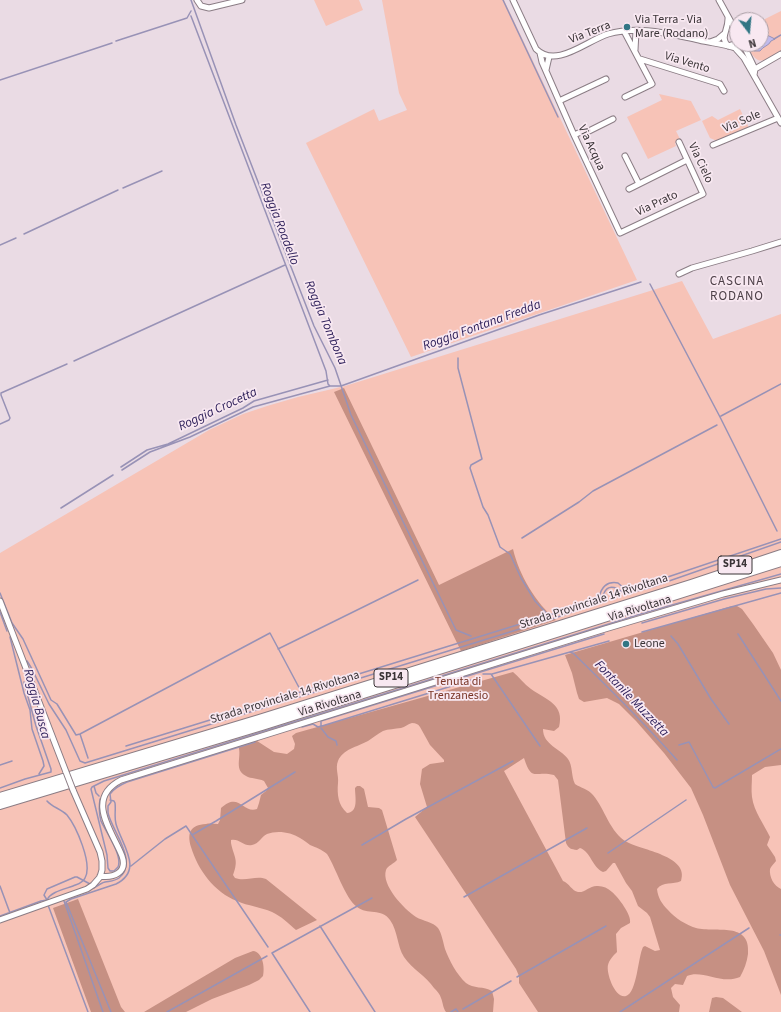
<!DOCTYPE html>
<style>
body{margin:0}
#map{position:relative;width:781px;height:1012px;overflow:hidden;background:#eadbe4;font-family:"Source Sans 3",sans-serif}
canvas{display:block}
.north{position:absolute;left:729px;top:12px;width:40px;height:40px;box-sizing:border-box;background:#f8e8f1;border:1px solid #aca0a7;border-radius:50%;rotate:164deg;font-size:11px;font-weight:700;line-height:16px;text-align:center;color:#3a3437}
.north::after{content:'';display:block;margin:auto;width:14px;height:18px;background:#317684;clip-path:polygon(50% 0,100% 100%,50% 72%,0 100%)}
</style>
<div id="map">
<canvas width="781" height="1012"></canvas>
<div class="north">N</div>
</div>
<script>
const ctx = document.querySelector('canvas').getContext('2d');
ctx.lineJoin = 'round';
function fillPath(path, color) {
  ctx.fillStyle = color;
  ctx.fill(path, 'evenodd');
}
function stroke(path, color, width, dash) {
  ctx.strokeStyle = color;
  ctx.lineWidth = width;
  ctx.lineCap = dash ? 'butt' : 'round';
  ctx.setLineDash(dash || []);
  ctx.stroke(path);
}
function label(font, color, halo, rows, align = 'center') {
  ctx.font = font + ' "Source Sans 3",sans-serif';
  ctx.lineWidth = 3.5;
  ctx.setLineDash([]);
  ctx.textBaseline = 'middle';
  ctx.strokeStyle = halo;
  ctx.fillStyle = color;
  for (const [text, x, y, turn = 0] of rows) {
    ctx.save();
    ctx.translate(x, y);
    ctx.rotate((+turn || 0) * Math.PI / 180);
    ctx.textAlign = isNaN(turn) ? turn : align;
    if (halo) ctx.strokeText(text, 0, 0);
    ctx.fillText(text, 0, 0);
    ctx.restore();
  }
}
fillPath(new Path2D(`
 M314,0H359L363,10L326,26Z
 M382,0H504L637,280L411,357L306,143L374,109L379,121L407,110L399,93Z
 M781,11V53C761,63 757,66 746,44H761V21Z
 M659,94L691,101L701,120L676,131L681,141L675,143L676,146L648,159L627,117L662,100Z
 M740,109L749,128L717,141L710,138L702,121L712,116L718,120Z
 M682,281L713,339L781,314V1012H0V553L209,430L243,414L267,406L298,397L345,386Z`), '#f7c3b7');
fillPath(new Path2D(`
 M344,388L439,585L513,549C519,575 536,603 556,620L461,651L334,392Z
 M732,606H737L742,609L753,624L773,653L781,670V765L765,767L752,775C752,782 751,790 752,797C754,812 764,824 770,837L767,845L775,857L776,861C774,864 771,866 770,869C769,877 774,886 781,889V995L764,951L730,885L703,815L691,788L664,753L636,721L619,704L607,698L584,702L579,699L577,693L572,673L565,655Z
 M513,672C519,677 524,684 531,689C546,700 565,704 559,727L554,731L543,729C543,745 560,748 568,759C573,766 571,776 575,784C581,788 588,789 593,795C605,809 610,833 627,842C641,850 690,856 681,881C673,885 663,881 657,889C658,898 662,904 668,910C675,918 686,925 696,928C716,933 751,921 748,954C747,962 744,970 740,977C721,985 702,969 687,976L683,985L675,984L671,988L673,997L680,1005L679,1012H538L519,983V976L516,969L415,817L427,807L420,784L422,769L430,764L444,762V760L430,745L420,727C418,724 416,723 412,723C408,724 405,727 401,728C395,729 388,729 383,731C377,734 373,738 368,741C357,747 343,749 338,761C335,768 339,776 338,783C337,794 338,805 347,813C359,812 355,797 355,788L357,786H360L364,789L368,807L379,808L382,810L397,860C394,864 388,865 386,870C381,885 404,909 416,917C423,921 433,922 438,928C442,934 443,942 445,949C449,960 457,975 466,983C473,989 484,986 492,991L494,999L493,1012H446C443,1008 443,1003 441,998C440,994 437,991 434,988C426,976 412,969 404,957C397,946 398,931 390,920C382,908 367,915 357,907C345,898 336,868 327,854C321,849 317,848 310,845C307,843 304,840 300,838C291,832 277,830 267,834C261,837 259,844 252,845C244,847 239,838 231,840V843C234,858 239,859 233,875L235,878C246,882 256,875 266,879L317,920L296,930C289,924 281,916 272,912C261,907 248,906 237,901C214,892 198,870 191,847C187,833 190,825 206,824C210,823 214,824 218,824L220,820L221,808C239,791 243,814 257,809L259,803L261,795L266,791L268,788L264,781C258,778 251,779 246,776C232,769 244,754 237,744L254,739L274,752L287,754L294,749L295,744L292,736L296,733ZM524,758C532,783 535,770 554,775L558,780L566,843C569,849 571,849 577,850L580,848C591,852 592,867 603,872L606,871L613,863H615L626,883L632,891L638,906L647,913L650,917L660,950L655,951L645,946L643,947C638,957 637,993 626,996C615,999 606,973 608,965C609,960 614,955 617,952L616,934L621,928L630,923C632,915 618,897 612,892C608,888 603,886 598,886C590,885 585,893 578,892C572,891 569,883 563,881L504,771Z
 M78,899L121,1007L125,1012H91L53,908Z
 M253,951C263,952 265,968 263,976L259,980L249,985L212,999L186,1012H144L235,958Z
 M716,997L723,998L742,1012H709L712,998Z`), '#c69083');
const water = new Path2D(`
 M769,36L775,39L771,41C769,46 763,46 760,51H754L752,47L754,44H761V39Z`);
fillPath(water, '#c0baec');
stroke(water, '#9892b6', 1);
stroke(new Path2D(`
 M191,0L236,125L272,218L314,326L335,368L351,415L456,630L471,636
 M503,0L558,117
 M774,39L781,35
 M116,41L187,18L191,11
 M0,80L112,43
 M123,188L162,171
 M24,234L118,190
 M0,245L16,238
 M650,284L720,417L777,531
 M458,358V368L482,459L471,465L470,468L483,507L488,515L500,547L510,554L521,578L535,601L548,615
 M74,361L285,265
 M330,386H341L539,315L641,282
 M721,416L781,384
 M0,424L9,420L10,418L1,395V393L67,364
 M121,467L147,450L168,444L243,408L254,401L328,380
 M122,470L150,452L190,437L253,407L330,386L328,384L326,371L191,16
 M61,508L113,475
 M522,538L579,502L593,491L717,425
 M0,593L12,623L23,639L51,700L57,704L76,735L80,734L270,633L303,695
 M0,612L7,631
 M642,623L724,599L766,589L781,588
 M642,632L781,593
 M738,634L781,701
 M671,636L678,644L711,699L729,724
 M10,637L24,693L30,710L32,729L43,761L44,766L39,774
 M278,649L418,580
 M570,652L573,653C609,688 644,723 677,760
 M27,661L32,669L49,704L66,730L80,761L85,763L552,619L601,602C603,599 602,597 604,593C609,582 619,589 625,594L649,588L781,542
 M483,674H491L540,746
 M492,674L609,641
 M322,726L481,677
 M302,727L313,724L318,727L321,726V721L604,634
 M321,728L328,737L336,741L337,745
 M80,734L88,758
 M679,745L689,742L713,787L715,788L781,749
 M126,746L588,603L599,598C601,587 607,581 618,583L626,590H629L781,539
 M0,765L12,761
 M94,786L96,793L99,796
 M0,788L25,779L51,772V769L36,726L24,682
 M100,799C99,806 99,814 101,821C106,832 123,856 118,867L114,871H110L108,868L107,855L91,789L92,787L104,781L644,613L781,574
 M110,800L114,801L115,803C116,810 114,817 116,824C122,845 144,870 116,884L71,899L66,902L111,1012
 M192,835L216,821L295,772
 M362,845L406,819L513,761
 M608,853L686,800
 M131,866L165,839L186,826L268,947
 M0,886L10,913
 M94,888C97,886 101,883 105,882C110,881 115,881 119,878C139,862 112,831 108,813V806L111,802L110,794C114,788 120,785 127,782L255,742
 M464,897L587,828
 M47,900L44,895L47,889L75,877H77L90,884
 M64,901L103,1012
 M48,905L88,1012
 M0,916L41,901L47,900C50,892 65,889 73,886C78,884 83,883 85,878C93,864 76,826 67,815C61,809 52,807 47,801
 M320,926L375,1012
 M780,935H781
 M517,977L606,926
 M463,1009L511,981
 M167,1012L267,956
 M310,1012L272,953L372,898
 M451,1012L456,1009L458,1012
 M620,1012L749,928`), '#9892b6', 1.5);
const minor = new Path2D(`
 M197,0L201,6L209,8L242,0
 M513,0L536,49C556,69 586,41 608,34C639,25 669,34 699,40C711,43 724,44 735,48L744,58L781,123
 M719,0L736,31
 M728,17C729,31 719,36 728,46
 M624,31L652,84L625,97
 M710,42L718,39L724,34
 M743,44L755,69L754,75
 M728,46L734,44L737,40
 M635,50L636,31
 M540,53L542,62L574,135L620,233L703,194L679,142
 M640,59L720,84L724,91
 M755,69L781,54
 M546,70L549,57
 M559,101L606,79
 M574,135L583,131H589L613,119
 M713,145L778,118
 M625,156L639,184
 M629,189L687,160
 M679,274L692,268L752,251L781,242
 M0,601L66,772
 M100,876C113,878 128,873 122,856C113,832 84,799 121,780L605,629L723,594L781,580
 M0,920L87,889L93,885L100,877L102,870V861L100,852L73,790`);
const highway = new Path2D(`
 M0,797L259,719L691,584L781,554
 M0,805L262,726L781,562`);
stroke(minor, '#8b7d85', 7);
stroke(highway, '#8b7d85', 10);
stroke(minor, '#fff', 5);
stroke(highway, '#fff', 8);
const minorBridge = new Path2D(`
 M66,772L73,790`);
stroke(minorBridge, '#8b7d85', 7, []);
stroke(minorBridge, '#fff', 5);
for (const [x, y, r, color] of [
 [627,27,4,"#317684"],
 [626,644,4,"#317684"]
]) {
  const dot = new Path2D();
  dot.arc(x, y, r, 0, 2 * Math.PI);
  ctx.fillStyle = color;
  ctx.fill(dot);
  stroke(dot, '#f8e8f1', 1.5);
}
for (const [x, y, w] of [
 [735,565,34],
 [391,678,34]
]) {
  const box = new Path2D();
  box.roundRect(x - w / 2, y - 9, w, 18, 3);
  ctx.fillStyle = '#f8e8f1';
  ctx.fill(box);
  stroke(box, '#3a3437', 1);
}
label('bold 11px', '#3a3437', null, [
 ["SP14",735,565],
 ["SP14",391,678]
]);
label('12px', '#3a3437', '#f8e8f1', [
 ["Via Terra - Via",635,20],
 ["Mare (Rodano)",635,34],
 ["Leone",634,644]
], 'left');
label('12px', '#3a3437', '#f8e8f1', [
 ["Via Terra",590,33,-21],
 ["Via Vento",687,63,17],
 ["Via Sole",742,122,-23],
 ["Via Acqua",591,148,65],
 ["Via Cielo",700,163,65],
 ["Via Prato",657,204,-25],
 ["Strada Provinciale 14 Rivoltana",594,602,-18],
 ["Via Rivoltana",640,609,-17],
 ["Strada Provinciale 14 Rivoltana",285,698,-17],
 ["Via Rivoltana",330,704,-17]
]);
label('12px', '#783425', '#f8e8f1', [
 ["Tenuta di",458,682],
 ["Trenzanesio",458,696]
]);
label('italic 13px', '#2e205a', '#f8e8f1', [
 ["Roggia Roadello",279,224,69],
 ["Roggia Tombona",325,323,67],
 ["Roggia Fontana Fredda",482,326,-20],
 ["Roggia Crocetta",218,410,-25],
 ["Fontanile Muzzetta",631,699,46],
 ["Roggia Busca",36,704,75]
]);
ctx.letterSpacing = '1px';
label('13px', '#4e4149', '#f8e8f1', [
 ["CASCINA",737,282],
 ["RODANO",737,297]
]);
ctx.letterSpacing = '0px';
</script>
